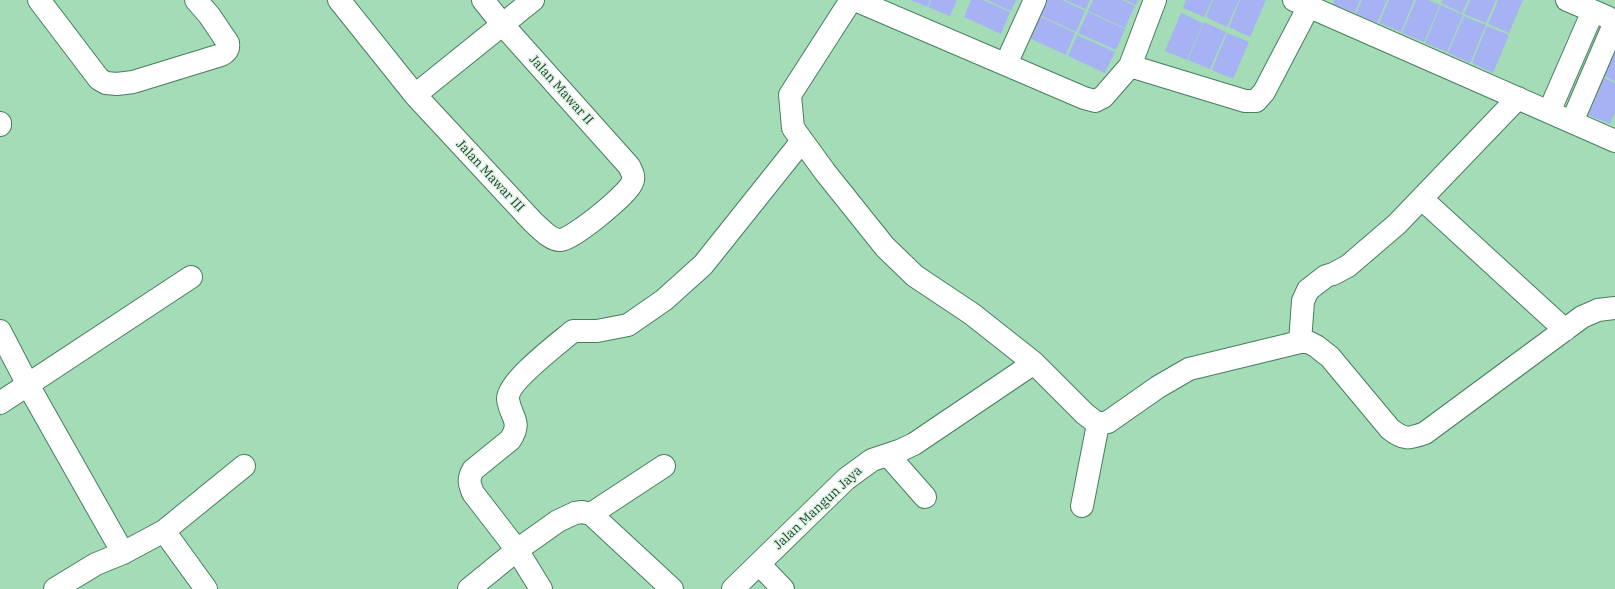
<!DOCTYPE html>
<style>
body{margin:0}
canvas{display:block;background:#a3dcb7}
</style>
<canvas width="1615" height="589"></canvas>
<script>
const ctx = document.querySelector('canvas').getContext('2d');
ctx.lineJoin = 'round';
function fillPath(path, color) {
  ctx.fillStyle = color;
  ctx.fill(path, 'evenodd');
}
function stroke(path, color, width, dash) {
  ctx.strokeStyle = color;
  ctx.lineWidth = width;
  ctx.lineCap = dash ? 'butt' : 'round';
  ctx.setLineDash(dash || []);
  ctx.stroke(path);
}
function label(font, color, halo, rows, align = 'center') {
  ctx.font = font + ' "IBM Plex Serif",serif';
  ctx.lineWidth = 3;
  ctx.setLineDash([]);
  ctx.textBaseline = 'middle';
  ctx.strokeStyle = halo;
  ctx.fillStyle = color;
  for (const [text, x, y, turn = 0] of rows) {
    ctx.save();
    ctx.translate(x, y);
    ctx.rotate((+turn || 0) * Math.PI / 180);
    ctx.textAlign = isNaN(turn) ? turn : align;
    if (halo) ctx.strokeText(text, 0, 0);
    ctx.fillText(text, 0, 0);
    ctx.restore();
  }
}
fillPath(new Path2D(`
 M911,0H930L927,7Z
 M931,0H957L950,16L928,7Z
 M971,0H983L1010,12L1001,34L964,17Z
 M987,0H1016L1011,11Z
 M1046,0H1062L1085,11L1076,32L1039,15Z
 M1065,0H1090L1086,9Z
 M1093,0H1122L1135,6L1125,28L1088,11Z
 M1125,0H1138L1136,5Z
 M1186,0H1212L1204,17L1183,8Z
 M1213,0H1239L1227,27L1206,17Z
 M1240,0H1266L1250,37L1229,27Z
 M1334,0H1360L1355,13L1333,4Z
 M1362,0H1387L1377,23L1356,14Z
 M1389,0H1414L1401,32L1379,23Z
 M1416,0H1428L1440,5L1424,42L1402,33Z
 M1442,0H1468L1462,13L1441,3Z
 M1470,0H1496L1486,23L1464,14Z
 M1498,0H1523L1509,33L1488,24Z
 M1441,5L1463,15L1447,52L1425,43Z
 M1088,12L1125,29L1116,50L1078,33Z
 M1181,13L1203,23L1187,60L1165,51Z
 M1039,16L1075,33L1066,55L1029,38Z
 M1464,16L1486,25L1470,63L1448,53Z
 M1204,22L1226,32L1210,69L1188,60Z
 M1487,26L1509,35L1493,73L1472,63Z
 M1227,33L1249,42L1233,79L1212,70Z
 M1077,35L1115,52L1105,73L1068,56Z
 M1615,49V81L1604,76Z
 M1604,78L1615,83V112L1610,124L1588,115Z`), '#a6b2f4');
const minor = new Path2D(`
 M39,0L99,79L106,83L117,84L133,82L221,55C226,52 229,50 228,43L209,15L196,0
 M339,0L415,95L533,222C540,228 551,241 561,240C574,238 626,196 632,183C635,177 632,172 629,166L502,24L483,0
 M851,0L790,95L793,128L825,172L885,247L915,276L972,314L1034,363L1085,414L1098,424L1108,422L1158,387L1189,369L1300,342H1308L1316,346L1330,357L1390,429C1404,440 1409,439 1425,433L1582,317L1598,310L1615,308
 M855,0L1084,98L1095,101L1103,97L1130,66L1155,0
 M1294,0L1615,141
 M1567,0L1607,17
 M1006,64L1035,0
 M1130,66L1245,101H1256L1264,92L1309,6
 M415,95L533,0
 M1549,112L1593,11
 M1572,122L1615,22
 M0,123V125
 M1422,199L1565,330
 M0,331L28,385L123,553
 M1300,342L1303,301L1308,290L1326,276L1333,274L1348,266L1397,224L1518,98
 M0,403L191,277
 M888,455L925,497
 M1082,506L1098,424
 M591,514L664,466
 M164,531L244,466
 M759,564L783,589
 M55,589L96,564L123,553L164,531L206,589
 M469,589L517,550L558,521L575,513L582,512L591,514L672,589
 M541,589L517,550L473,493C469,483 468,479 473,470L510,440C523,421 510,417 508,399C507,382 559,343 573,331H597L628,325L664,300L703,265L802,141
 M733,589L846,479L872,460L899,451L914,444L1034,363`);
stroke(minor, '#487e5e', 24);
stroke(minor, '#fff', 22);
label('13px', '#253c2e', '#d9f5e2', [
 ["Jalan Mawar II",561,90,48],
 ["Jalan Mawar III",490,176,47],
 ["Jalan Mangun Jaya",818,508,-43]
]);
</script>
